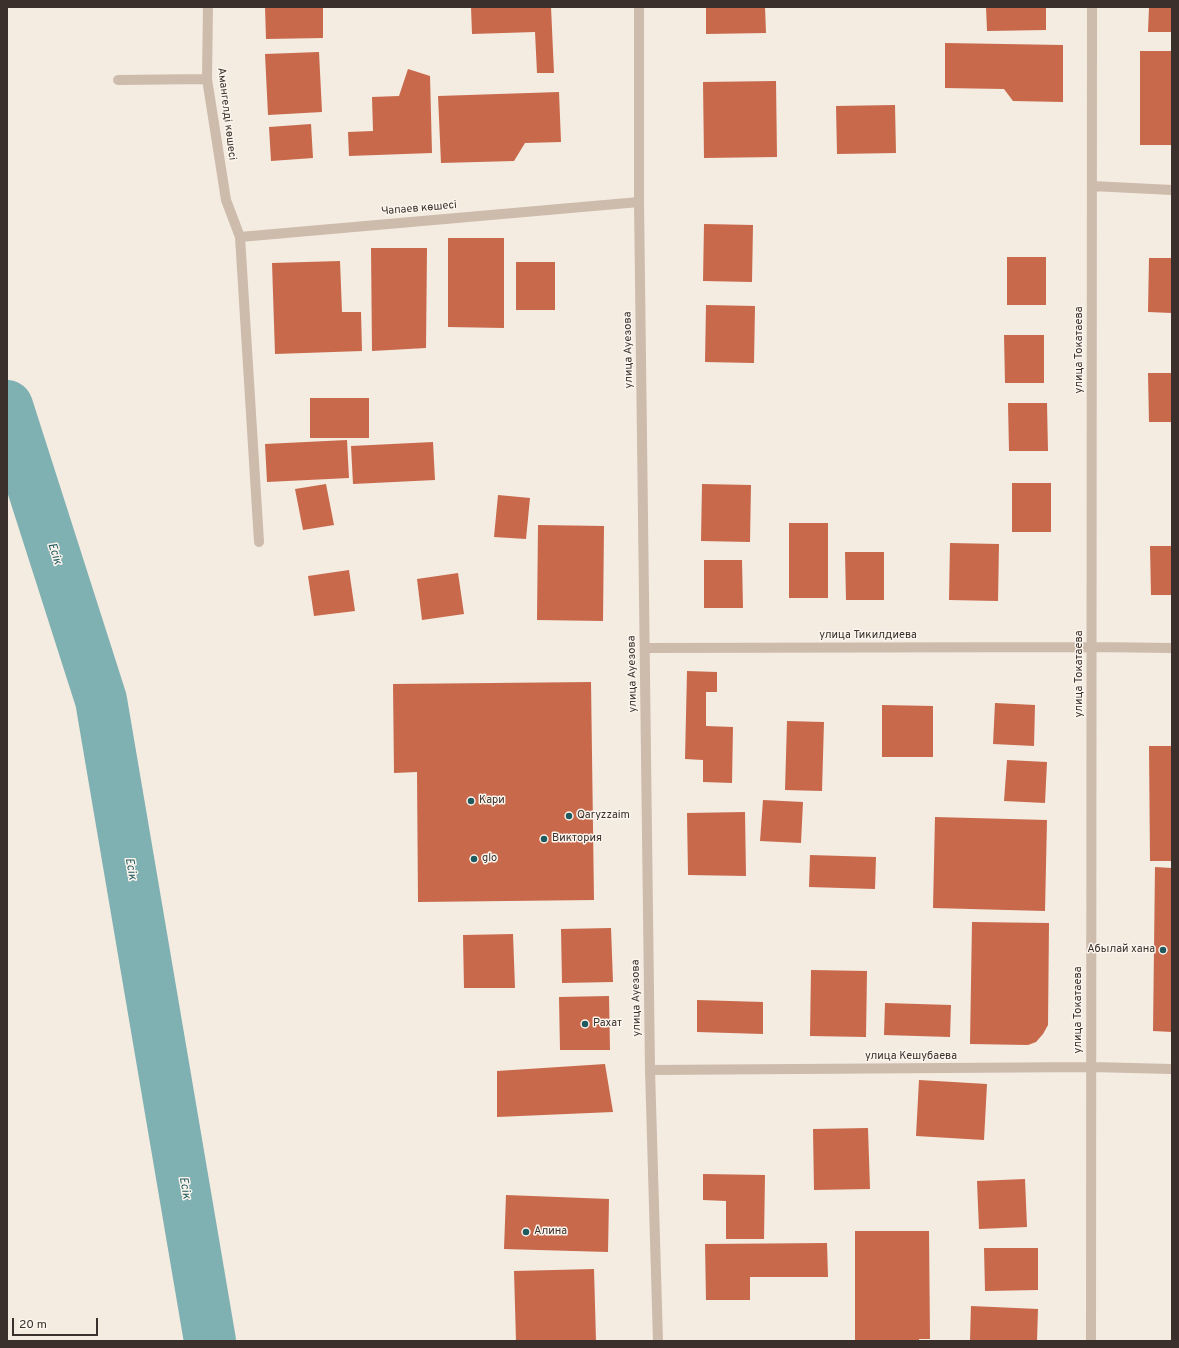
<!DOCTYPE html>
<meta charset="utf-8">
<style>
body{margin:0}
#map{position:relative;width:1179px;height:1348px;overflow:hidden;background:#f4ebe1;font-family:Overpass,sans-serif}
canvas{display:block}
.frame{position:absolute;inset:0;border:8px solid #3b302b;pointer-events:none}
.scale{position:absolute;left:12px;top:1318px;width:86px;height:18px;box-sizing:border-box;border:2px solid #3b302b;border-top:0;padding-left:5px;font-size:12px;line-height:14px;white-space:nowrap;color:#3b302b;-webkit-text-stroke:3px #fbf5ee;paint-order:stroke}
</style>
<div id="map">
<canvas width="1179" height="1348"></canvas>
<div class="frame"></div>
<div class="scale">20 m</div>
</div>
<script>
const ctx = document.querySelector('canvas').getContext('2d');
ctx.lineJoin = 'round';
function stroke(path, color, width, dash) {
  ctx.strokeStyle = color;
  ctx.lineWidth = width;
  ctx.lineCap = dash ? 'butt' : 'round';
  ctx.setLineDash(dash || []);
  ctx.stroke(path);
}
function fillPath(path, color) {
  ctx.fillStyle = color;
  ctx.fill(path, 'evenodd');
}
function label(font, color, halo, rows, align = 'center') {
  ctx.font = font + ' Overpass,sans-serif';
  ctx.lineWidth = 3;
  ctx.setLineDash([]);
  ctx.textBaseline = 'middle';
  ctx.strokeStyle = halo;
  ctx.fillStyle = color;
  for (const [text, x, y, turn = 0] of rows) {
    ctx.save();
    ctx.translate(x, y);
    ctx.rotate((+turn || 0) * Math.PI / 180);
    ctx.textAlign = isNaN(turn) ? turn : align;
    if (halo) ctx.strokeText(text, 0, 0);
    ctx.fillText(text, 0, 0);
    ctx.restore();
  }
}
stroke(new Path2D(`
 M7,406L101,700L210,1341`), '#7fb0b2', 52);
fillPath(new Path2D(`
 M265,7H323V38L266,39Z
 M471,7H551L554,73H537L535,32L472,34Z
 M706,7H765L766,33L706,34Z
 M986,7H1046V30L987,31Z
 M1149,7H1172V32H1148Z
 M945,43L1063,45V102L1013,101L1004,89L945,88Z
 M1140,51H1172V145H1140Z
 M319,52L322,112L268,115L265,54Z
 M408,69L430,76L432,153L349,156L348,132L373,131L372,97L399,96Z
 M776,81L777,157L704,158L703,82Z
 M559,92L561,142L525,143L514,161L441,163L438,96Z
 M895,105L896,153L837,154L836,106Z
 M311,124L313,158L271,161L269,127Z
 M704,224L753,225L752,282L703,281Z
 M448,238H504V328L448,327Z
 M371,248H427L426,348L372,351Z
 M1007,257H1046V305H1007Z
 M1149,258H1172V313L1148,312Z
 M340,261L342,312H361L362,351L275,354L272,263Z
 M516,262H555V310H516Z
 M706,305L755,306L754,363L705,362Z
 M1004,335H1044V383H1005Z
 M1148,373H1172V422H1149Z
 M310,398H369V438H310Z
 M1008,403H1047L1048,451H1009Z
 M347,440L349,478L267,482L265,444Z
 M433,442L435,480L353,484L351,446Z
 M1012,483H1051V532H1012Z
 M326,484L334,525L303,530L295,489Z
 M702,484L751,485L750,542L701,541Z
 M498,495L530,498L526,539L494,537Z
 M789,523H828V598H789Z
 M538,525L604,526L603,621L537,620Z
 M950,543L999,544L998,601L949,600Z
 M1150,546H1172V595H1151Z
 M845,552H884V600H846Z
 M704,560H742L743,608H704Z
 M349,570L355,611L314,616L308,576Z
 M458,573L464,614L422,620L417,579Z
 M687,671L717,672V692H706V726L733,727L732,783L703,782V760L685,759Z
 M591,682L594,900L418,902L417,772L394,773L393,684Z
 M995,703L1035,705L1034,746L993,744Z
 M882,705L933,706V757H882Z
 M787,721L824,722L822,791L785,790Z
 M1149,746H1172V861H1150Z
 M1007,760L1047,762L1045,803L1004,801Z
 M763,800L803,802L801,843L760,841Z
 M745,812L746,876L688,875L687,813Z
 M935,817L1047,820L1045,911L933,908Z
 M810,855L876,857L875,889L809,887Z
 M1155,867L1172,868V1032L1153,1031Z
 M972,922L1049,923L1048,1025L1043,1034L1036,1042L1028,1045L970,1044Z
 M611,928L613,982L562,983L561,929Z
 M513,934L515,988H464L463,935Z
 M811,970L867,971L866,1037L810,1036Z
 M609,996L610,1050H560L559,997Z
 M697,1000L763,1002V1034L697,1032Z
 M885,1003L951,1005L950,1037L884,1035Z
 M605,1064L613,1112L497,1117V1071Z
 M919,1080L987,1084L984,1140L916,1136Z
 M868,1128L870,1189L814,1190L813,1129Z
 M703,1174L765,1175L764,1239H726V1201L703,1200Z
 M1025,1179L1027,1227L979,1229L977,1181Z
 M506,1195L609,1199L608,1252L504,1249Z
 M855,1231H929L930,1339H919V1341H855Z
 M827,1243L828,1277H750V1300H706L705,1244Z
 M984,1248H1038V1290L985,1291Z
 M594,1269L596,1341H516L514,1271Z
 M971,1306L1038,1309L1037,1341H970Z`), '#c8694b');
stroke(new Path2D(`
 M208,7L207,79L226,200L240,237L639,202
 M639,7V202L650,1070L658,1341
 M118,80L207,79
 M1092,186L1172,190
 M240,237L259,542
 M645,648L1092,647L1172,648
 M650,1070L1091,1067L1172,1069
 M1091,1341L1092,7`), '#cdbbac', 10);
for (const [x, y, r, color] of [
 [471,801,4,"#1f5a5e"],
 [569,816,4,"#1f5a5e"],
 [544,839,4,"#1f5a5e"],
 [474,859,4,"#1f5a5e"],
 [1163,950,4,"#1f5a5e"],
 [585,1024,4,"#1f5a5e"],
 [526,1232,4,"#1f5a5e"]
]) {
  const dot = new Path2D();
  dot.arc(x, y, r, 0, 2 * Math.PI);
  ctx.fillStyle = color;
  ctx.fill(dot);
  stroke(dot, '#fbf5ee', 1.5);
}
label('11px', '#3b302b', '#fbf5ee', [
 ["Амангелді көшесі",226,114,83],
 ["Чапаев көшесі",419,209,-5],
 ["улица Ауезова",629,350,-91],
 ["улица Токатаева",1080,350,-90],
 ["улица Тикилдиева",868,636],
 ["улица Ауезова",633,674,-91],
 ["улица Токатаева",1080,674,-90],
 ["улица Ауезова",637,998,-91],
 ["улица Токатаева",1079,1010,-90],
 ["улица Кешубаева",911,1057]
]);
label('11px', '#3b302b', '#fbf5ee', [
 ["Кари",479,801],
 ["Qaryzzaim",577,816],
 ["Виктория",552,839],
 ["glo",482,859],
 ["Абылай хана",1155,950,"right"],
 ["Рахат",593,1024],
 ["Алина",534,1232]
], 'left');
label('italic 12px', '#1f5a5e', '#fbf5ee', [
 ["Есік",54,554,72],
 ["Есік",130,869,80],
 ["Есік",184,1188,80]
]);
</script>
